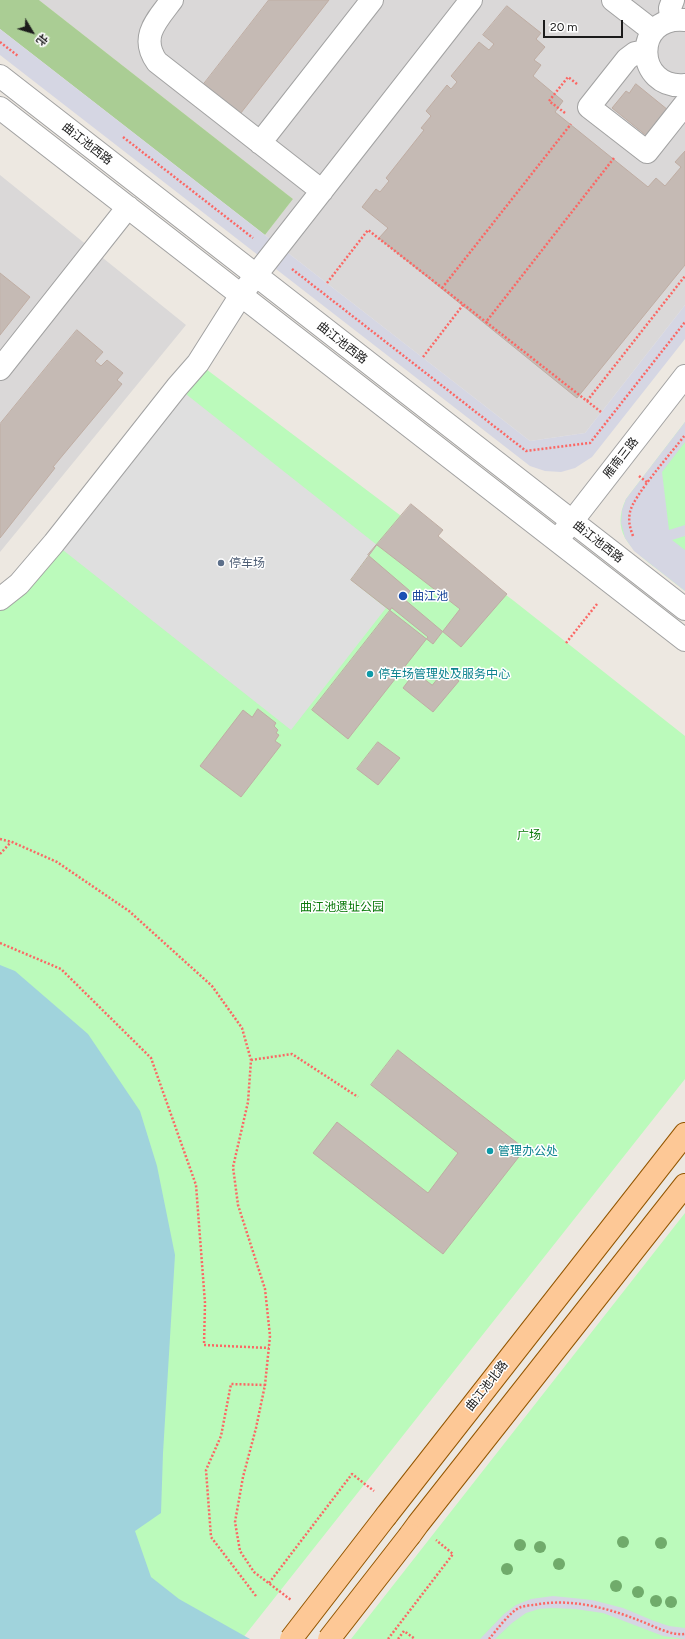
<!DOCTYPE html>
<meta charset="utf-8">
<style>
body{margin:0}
#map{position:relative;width:685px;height:1639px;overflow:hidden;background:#ede8e1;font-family:Figtree,"Noto Sans SC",sans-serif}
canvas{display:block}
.north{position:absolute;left:12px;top:12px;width:40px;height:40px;-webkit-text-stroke:3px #fff;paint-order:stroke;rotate:128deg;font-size:11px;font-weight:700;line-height:16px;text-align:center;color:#1b1b1b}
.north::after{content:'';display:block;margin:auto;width:14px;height:18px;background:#1b1b1b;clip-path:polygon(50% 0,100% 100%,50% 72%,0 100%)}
.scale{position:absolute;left:543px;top:20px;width:80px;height:18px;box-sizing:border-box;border:2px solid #1b1b1b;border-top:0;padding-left:5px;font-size:12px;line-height:14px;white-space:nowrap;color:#1b1b1b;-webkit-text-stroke:3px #fff;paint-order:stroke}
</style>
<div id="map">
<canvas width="685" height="1639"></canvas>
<div class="north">北</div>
<div class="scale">20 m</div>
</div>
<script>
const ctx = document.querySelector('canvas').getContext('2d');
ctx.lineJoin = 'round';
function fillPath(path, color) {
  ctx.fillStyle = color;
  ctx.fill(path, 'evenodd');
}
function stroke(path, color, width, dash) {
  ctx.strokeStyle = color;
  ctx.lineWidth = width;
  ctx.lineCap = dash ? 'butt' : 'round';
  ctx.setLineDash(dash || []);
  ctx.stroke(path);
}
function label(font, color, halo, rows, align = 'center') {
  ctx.font = font + ' Figtree,"Noto Sans SC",sans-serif';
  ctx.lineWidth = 3;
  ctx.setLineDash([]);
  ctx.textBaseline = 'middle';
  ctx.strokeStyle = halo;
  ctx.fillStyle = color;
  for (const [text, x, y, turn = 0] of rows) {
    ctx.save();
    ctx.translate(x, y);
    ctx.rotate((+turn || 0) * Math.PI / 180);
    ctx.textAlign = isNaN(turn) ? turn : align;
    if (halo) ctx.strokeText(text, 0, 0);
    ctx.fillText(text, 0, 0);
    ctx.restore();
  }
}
fillPath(new Path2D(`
 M39,0H685V305L585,433L530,441L265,235L293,199Z
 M0,175L186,325L0,552Z`), '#dad8d8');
fillPath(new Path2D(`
 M0,0H39L293,199L265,235L0,29Z`), '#aacd94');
fillPath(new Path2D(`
 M198,363L514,601L685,736V1079L242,1639H0V610Z
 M685,422V591C674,583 664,574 653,566C629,547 611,531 626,499Z
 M685,1213V1639H351Z`), '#bbfabb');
fillPath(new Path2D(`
 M177,387L377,545L351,580L386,608L291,730L54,543Z`), '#dfdfdf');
fillPath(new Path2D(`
 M0,29L530,441L585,433L685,305V339L592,457L575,468L561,472L545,471L530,466L0,55Z
 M685,422V442L662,472L669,530L685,525V536L672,540L685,550V591L634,551L625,538L621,523L622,510L626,499Z
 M553,1596L592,1600L623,1608L654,1621L669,1626L685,1628V1639L663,1636L603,1613L575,1609L552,1608L539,1609L526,1613L512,1623L495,1639H480L504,1614L516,1605L531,1599Z`), '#d5d6e3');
fillPath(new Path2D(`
 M0,965L15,971L88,1034L140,1111L157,1166L175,1255L163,1453L161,1513L135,1531L151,1577L179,1599L250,1639H0Z`), '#a0d3dc');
const building = new Path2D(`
 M269,0H329L237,118L200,89Z
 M507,6L541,33L536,39L545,47L534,60L541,65L533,76L563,101L555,112L648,187L656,178L665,186L681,167L675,162L685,151V265L577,398L379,238L388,228L362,207L376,189L380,192L389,181L386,178L424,130L421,128L431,116L426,111L447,85L451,89L457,82L451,76L479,42L489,50L494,44L483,35Z
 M636,84L668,110L647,136L612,108L626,91L629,93Z
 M0,273L30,297L0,335Z
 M77,330L103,352L95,361L101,366L107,360L123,373L117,380L122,384L53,467L55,468L0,538V424Z
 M411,504L443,530L438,536L507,594L461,647L404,599L410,591L368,555Z
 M377,545L460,609L433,644L351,580Z
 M392,608L428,637L348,739L312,710Z
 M445,670L459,681L433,712L403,688L415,672L432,685Z
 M258,709L276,723L274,726L278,730L276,733L279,735L275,741L281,745L241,797L200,766L243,710L252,717Z
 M378,742L400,758L378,785L357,769Z
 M398,1050L525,1149L443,1254L313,1153L337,1122L428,1193L458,1153L371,1085Z`);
fillPath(building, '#c5bab4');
stroke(building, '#bfada3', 1);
const minor = new Path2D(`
 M172,0C157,20 139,37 157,62L322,191
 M613,0L653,31
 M671,19L670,8L673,0
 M685,20C632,15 635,90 685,85
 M646,51L635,53L627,59L589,107L647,152L685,104
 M0,76L685,609
 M0,108L685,640
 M260,143L372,0
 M0,369L128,207
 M563,533L685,376
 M0,599L19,584L54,543L177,387L198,363L241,295L256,275L471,0`);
const major = new Path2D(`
 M386,1516L685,1134
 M410,1535L418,1524L685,1185`);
stroke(minor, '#a2a2a2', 24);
stroke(major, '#935600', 24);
stroke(new Path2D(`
 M0,42L18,56
 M565,113L549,101L568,77L577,84
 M123,137L253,238
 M292,269L526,451L590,443L685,322
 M327,283L368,230L486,322
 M442,288L571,124
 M423,357L463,305
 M587,401L685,276
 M601,412L486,322L614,158
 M639,476L648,483
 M633,536C630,528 628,521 630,512C633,496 673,451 685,435
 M566,643L597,604
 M0,839L12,842L57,862L129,911L212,986L242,1028L251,1060L248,1102L233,1167L238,1205L265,1289L270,1336L265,1385L256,1428L243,1477L235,1522L240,1551L254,1572L291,1600
 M0,854L11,842
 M0,943L61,969L151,1058L196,1185L205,1303L204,1345L269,1348
 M251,1060L292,1054L358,1097
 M269,1583L352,1474L374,1491
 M256,1596L211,1537L206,1470L221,1436L231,1384L265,1385
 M388,1639L453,1554L436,1540
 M398,1639L404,1631L415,1639
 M489,1639C497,1630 510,1611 521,1607C525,1606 530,1605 534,1605C569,1598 605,1607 638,1620C652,1625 670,1636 685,1634`), '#fb6764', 2.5, [2, 2]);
stroke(minor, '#fff', 22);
stroke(major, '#fdc896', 22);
const majorBridge = new Path2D(`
 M291,1639L386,1516
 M329,1639L410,1535`);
stroke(majorBridge, '#935600', 24, []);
stroke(majorBridge, '#fdc896', 22);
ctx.fillStyle = '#70ab6b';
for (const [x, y] of [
 [623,1542],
 [661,1543],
 [520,1545],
 [540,1547],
 [559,1564],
 [507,1569],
 [616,1586],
 [638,1592],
 [656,1601],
 [671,1602]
]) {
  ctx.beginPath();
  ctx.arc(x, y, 6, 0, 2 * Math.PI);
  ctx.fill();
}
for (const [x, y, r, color] of [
 [221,563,4,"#5c6f8a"],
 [403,596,5,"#1a4fb4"],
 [370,674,4,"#0f9aa8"],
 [490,1151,4,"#0f9aa8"]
]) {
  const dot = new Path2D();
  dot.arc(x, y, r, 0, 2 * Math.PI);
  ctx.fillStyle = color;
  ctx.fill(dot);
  stroke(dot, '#fff', 1.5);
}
label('12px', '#1b1b1b', '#fff', [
 ["曲江池西路",87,144,38],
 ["曲江池西路",342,343,38],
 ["雁南三路",621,458,-52],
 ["曲江池西路",598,542,38],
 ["曲江池北路",487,1386,-52]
]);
label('12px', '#4e5e75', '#fff', [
 ["停车场",229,563]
], 'left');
label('12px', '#164399', '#fff', [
 ["曲江池",412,596]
], 'left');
label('12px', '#0d838f', '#fff', [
 ["停车场管理处及服务中心",378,674],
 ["管理办公处",498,1151]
], 'left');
label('12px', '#0a790a', '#fff', [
 ["广场",529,835],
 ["曲江池遗址公园",342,907]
]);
</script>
